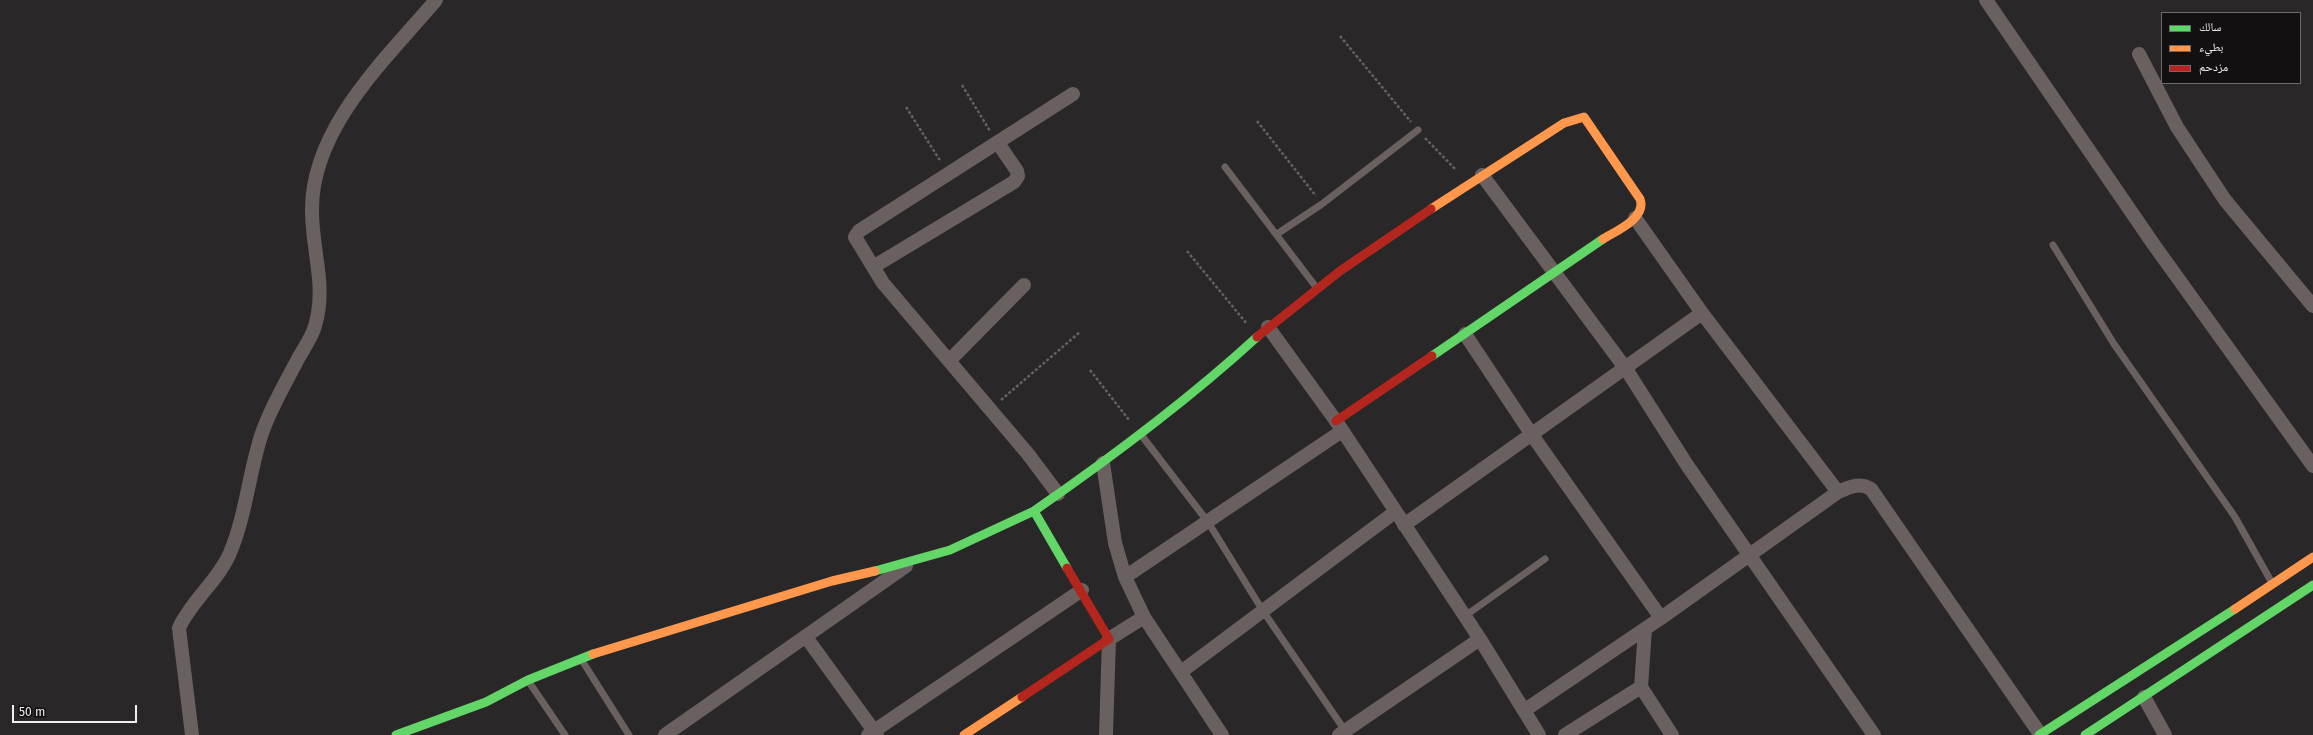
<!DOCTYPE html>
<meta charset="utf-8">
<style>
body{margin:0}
#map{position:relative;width:2313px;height:735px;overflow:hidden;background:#292727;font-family:"Fira Sans","Noto Naskh Arabic",sans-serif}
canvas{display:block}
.legend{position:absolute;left:2161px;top:12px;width:140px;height:72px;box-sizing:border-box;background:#121010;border:1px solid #6b6969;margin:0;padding:5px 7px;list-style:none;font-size:12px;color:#f1efee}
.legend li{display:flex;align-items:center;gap:8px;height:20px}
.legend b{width:20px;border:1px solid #6b6969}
.scale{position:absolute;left:12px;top:705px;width:125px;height:18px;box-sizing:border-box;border:2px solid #f1efee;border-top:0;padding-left:5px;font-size:12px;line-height:14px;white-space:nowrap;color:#f1efee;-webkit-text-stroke:3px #121010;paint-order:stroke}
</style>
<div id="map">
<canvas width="2313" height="735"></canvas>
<ul class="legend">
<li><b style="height:5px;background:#63d668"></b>سالك</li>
<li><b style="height:5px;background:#ff974d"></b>بطيء</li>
<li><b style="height:5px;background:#b3261e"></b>مزدحم</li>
</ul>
<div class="scale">50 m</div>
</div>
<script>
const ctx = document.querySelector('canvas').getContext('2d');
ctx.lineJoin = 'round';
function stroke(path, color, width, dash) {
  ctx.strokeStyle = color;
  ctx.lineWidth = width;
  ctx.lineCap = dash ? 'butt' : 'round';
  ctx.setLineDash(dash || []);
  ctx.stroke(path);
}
stroke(new Path2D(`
 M1340,36L1411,122
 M962,85L990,131
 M906,107L941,162
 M1257,121L1316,196
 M1425,138L1456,170
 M1187,251L1247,324
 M1090,370L1129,420
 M1001,400L1080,332`), '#666160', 2.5, [3, 2]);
stroke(new Path2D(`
 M1225,167L1316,287
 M1277,234L1322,204L1418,130
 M2053,245L2114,344L2235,517L2272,583
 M1142,436L1208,522L1263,611L1346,732
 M1465,616L1545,559
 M581,659L629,735
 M529,682L565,735`), '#69605f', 7);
stroke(new Path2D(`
 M1986,0L2154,245L2313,466
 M2139,54L2177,127L2225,200L2313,306
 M1482,175L1626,369L1687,465L1874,735
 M1635,218L1702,313L1838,492
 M873,267L1014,182L1018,176L1017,171L998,143
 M1268,327L1336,421L1480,639L1539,735
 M1465,334L1532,435L1661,618
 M949,361L1024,285
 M1103,463L1115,543L1125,577L1144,617L1222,735
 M1058,494L1028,454L883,283L855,237L859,231L1073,94
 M1404,525L1702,313
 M1125,577L1342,431
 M1645,629L1641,687L1672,735
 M806,637L877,735
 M1181,672L1395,512
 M2144,697L2165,735
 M1525,710L1661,618L1838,492C1850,487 1859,482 1871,489L2040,734
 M192,735L179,628C191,601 218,581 230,553C246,515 249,472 262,433C271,407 286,382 299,357C304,348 312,337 315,326C327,285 312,252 312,211C311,128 386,59 436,0
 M665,735L906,566
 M868,735L1082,590
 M1106,735L1109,639L1144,617
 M1339,735L1480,639
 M1565,735L1641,687`), '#69605f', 14);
stroke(new Path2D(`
 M1432,356L1603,239
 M1034,511C1112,457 1187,401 1257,337
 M875,571L950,550L1034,511L1067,568
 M396,735L486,702L528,680L593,654
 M2039,735L2235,609
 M2085,735L2313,585`), '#63d668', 9);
stroke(new Path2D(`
 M1431,209L1564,123L1584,117L1640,199C1647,218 1616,231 1603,239
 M2235,609L2313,557
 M593,654L832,581L875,571
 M964,735L1022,697`), '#ff974d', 9);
stroke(new Path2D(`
 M1257,337L1340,271L1431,209
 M1336,421L1432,356
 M1022,697L1109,639L1067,568`), '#b3261e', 9);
</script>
